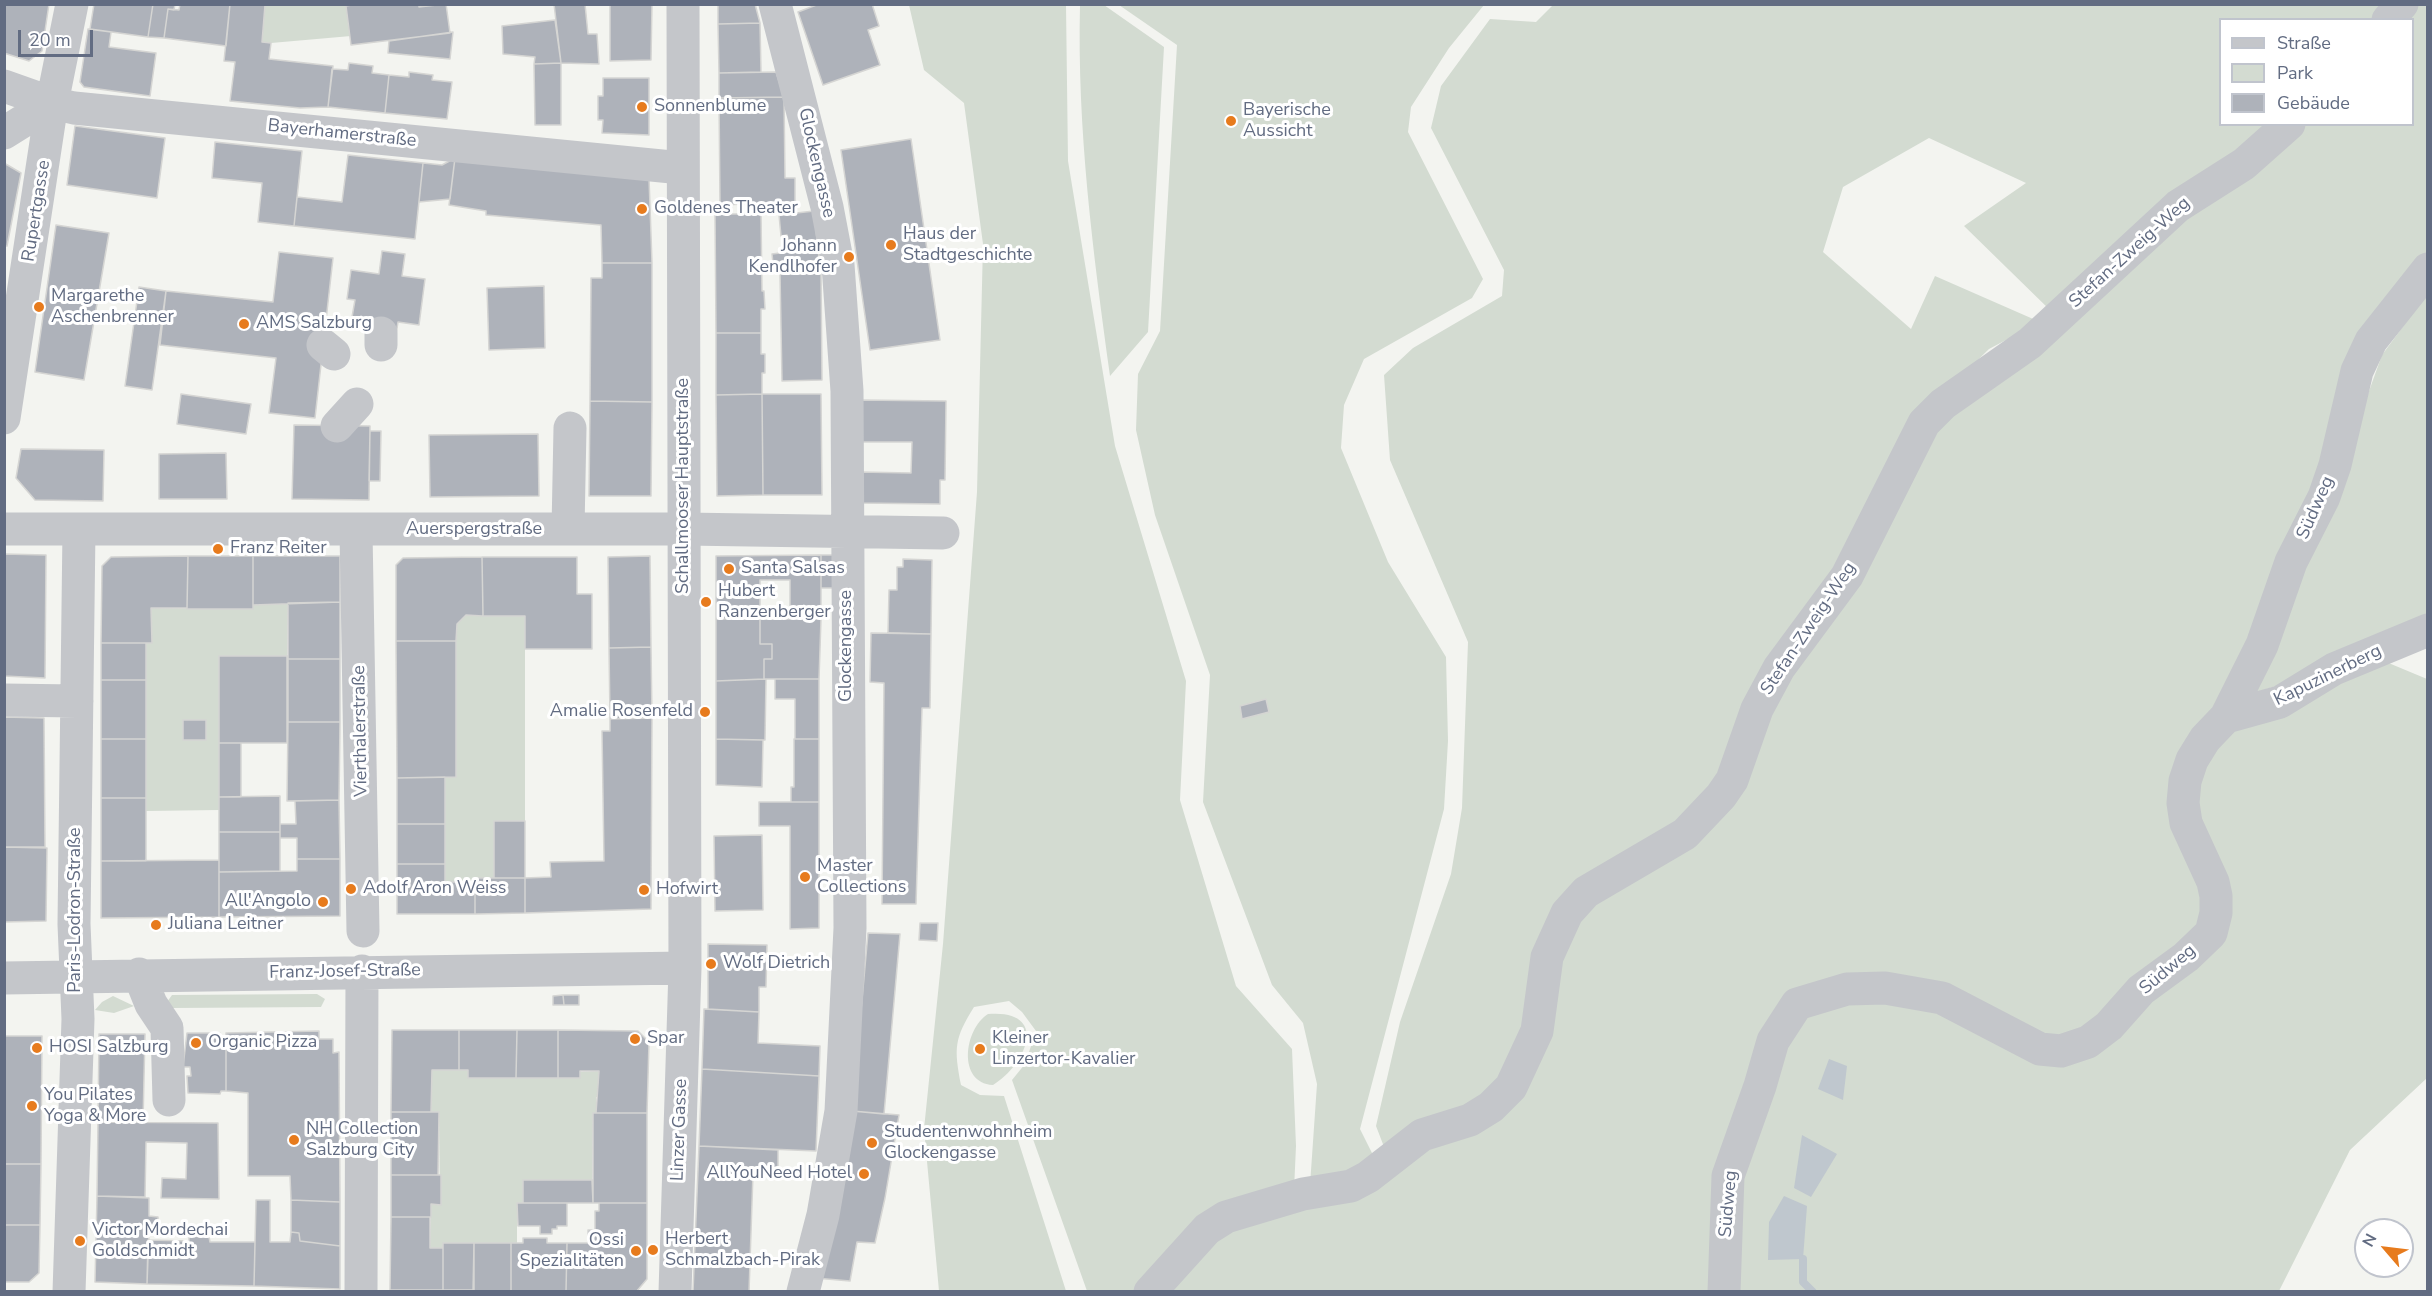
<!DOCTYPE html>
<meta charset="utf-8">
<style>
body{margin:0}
#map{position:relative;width:2432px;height:1296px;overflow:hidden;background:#f3f4f0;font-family:"Nunito Sans",sans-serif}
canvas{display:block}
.frame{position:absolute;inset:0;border:6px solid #626c82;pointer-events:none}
.legend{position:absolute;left:2219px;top:18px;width:195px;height:108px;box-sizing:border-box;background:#fff;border:2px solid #c0c4cd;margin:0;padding:8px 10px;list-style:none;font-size:18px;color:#626c82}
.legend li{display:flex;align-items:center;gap:12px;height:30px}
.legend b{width:30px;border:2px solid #c0c4cd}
.north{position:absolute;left:2354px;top:1218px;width:60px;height:60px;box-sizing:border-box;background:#fff;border:2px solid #c0c4cd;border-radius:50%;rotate:298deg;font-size:16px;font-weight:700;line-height:24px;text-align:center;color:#626c82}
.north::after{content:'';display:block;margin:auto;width:21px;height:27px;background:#e77b1d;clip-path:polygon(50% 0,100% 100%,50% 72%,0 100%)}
.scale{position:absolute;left:18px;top:30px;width:75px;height:27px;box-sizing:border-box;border:3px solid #626c82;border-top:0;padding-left:8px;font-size:18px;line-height:21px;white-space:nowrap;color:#626c82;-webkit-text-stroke:4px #fff;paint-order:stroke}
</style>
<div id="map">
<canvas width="2432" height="1296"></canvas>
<div class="frame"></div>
<ul class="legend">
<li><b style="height:8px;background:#c4c6ca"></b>Straße</li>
<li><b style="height:16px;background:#d3dbd1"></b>Park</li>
<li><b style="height:16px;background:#aeb2ba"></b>Gebäude</li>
</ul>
<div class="north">N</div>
<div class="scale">20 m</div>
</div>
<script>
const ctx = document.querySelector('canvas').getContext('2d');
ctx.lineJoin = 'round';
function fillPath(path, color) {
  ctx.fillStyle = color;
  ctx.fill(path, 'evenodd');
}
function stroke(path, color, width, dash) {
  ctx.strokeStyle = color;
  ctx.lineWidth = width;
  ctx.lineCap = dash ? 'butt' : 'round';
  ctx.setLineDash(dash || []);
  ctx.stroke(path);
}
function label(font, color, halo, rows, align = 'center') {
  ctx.font = font + ' "Nunito Sans",sans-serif';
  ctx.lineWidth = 6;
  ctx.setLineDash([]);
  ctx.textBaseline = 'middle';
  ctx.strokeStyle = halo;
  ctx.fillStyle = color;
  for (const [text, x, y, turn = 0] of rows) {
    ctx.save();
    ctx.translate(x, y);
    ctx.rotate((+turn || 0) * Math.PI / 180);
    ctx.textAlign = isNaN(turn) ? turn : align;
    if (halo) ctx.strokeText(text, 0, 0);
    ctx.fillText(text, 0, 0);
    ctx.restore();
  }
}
fillPath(new Path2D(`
 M1554,4L2396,5L2382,19L2220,20V124L2269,125L2052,312L1964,226L2026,183L1929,138L1843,187L1823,252L1911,329L1935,276L2040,322L1989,349L1928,409L1704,798L1679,830L1602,873L1505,1068L1484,1101L1386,1152L1376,1126L1400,1022L1451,874L1462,808L1468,642L1390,460L1384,375L1413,348L1502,296L1504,270L1431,128L1441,86L1490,19L1536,22Z
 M263,5H357L346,6L351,36L271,43L262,42L265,5Z
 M909,5H1066L1068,161L1115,446L1186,681L1180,800L1236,986L1292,1049L1296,1146L1294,1190L1142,1291H1087L1012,1080L1025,1064L1036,1031L1022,1012L1009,1001L974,1007C954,1039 954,1048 961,1085L980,1095L1004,1096L1066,1291H939L924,1129L943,944L977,492L983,244L964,103L924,70Z
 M1080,5H1104L1164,47L1148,332L1110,376C1093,252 1077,130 1080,5Z
 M1119,5H1484L1449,48L1411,107L1408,132L1483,279L1472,298L1364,359L1344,405L1341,448L1388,562L1446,657L1448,741L1444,809L1360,1129L1377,1163L1310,1185L1317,1084L1303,1023L1272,985L1203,802L1210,675L1155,515L1136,430L1138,374L1160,331L1177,45Z
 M2416,5H2427V262L2315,486L2254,649L2188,753L2209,919L2116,1010L2057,1044L1948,986L1781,1015L1713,1291L1161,1292L1228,1225L1490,1117L1559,941L1593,896L1698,829L1943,415L2304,125L2412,124V20L2400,19Z
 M2427,294V614L2302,678L2244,696L2342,466L2382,355Z
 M288,603L287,656L219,657V810L146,811V643H152L151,608L253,609V605Z
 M466,615L525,616V821L494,822V878H475V882H445V777H456V641L457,624Z
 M2379,659L2427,679V1078L2350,1150L2279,1291L1728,1292L1733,1178L1796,1013L1884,993L2056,1057L2214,936L2189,808L2209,741Z
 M317,994L325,999L321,1007L173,1008L167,1002L172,995Z
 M113,996L134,1006L114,1013L95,1010L102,1002Z
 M988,1014C1049,1009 1028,1063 993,1085C957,1083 964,1029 988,1014Z
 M432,1070H468V1078L599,1071V1097H596V1113H593L592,1180H523V1203L517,1204V1243H444L443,1248H430L431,1204L440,1205L439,1113L431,1112Z`), '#d3dbd1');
fillPath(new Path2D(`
 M1829,1059L1847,1066L1843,1100L1818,1089Z
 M1802,1135L1837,1154L1811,1197L1794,1188Z
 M1784,1196L1807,1206L1803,1259L1768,1260L1769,1222Z`), '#bfc7ce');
stroke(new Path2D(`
 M1803,1259V1282L1813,1292`), '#bfc7ce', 8);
const building = new Path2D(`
 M4,4H49L42,51L29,61L4,53Z
 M94,4H153L148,37L90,29Z
 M153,4H175L174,10L168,9L164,38L148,37Z
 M180,4H230L226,46L164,38L168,9L179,10Z
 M230,4L265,5L262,42L271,43L269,59L333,66L328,107L300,108L230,101L235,62L224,61Z
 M357,4H419V7L446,4L450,33L351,45L346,6Z
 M554,4H585L588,34H597L599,64L561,63Z
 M610,4H652L651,60L610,61Z
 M718,4H755L760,23L718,24Z
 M819,4H872L879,26L868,30L880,65L823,85L798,12Z
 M555,20L561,63L534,64L535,57L503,54L502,26Z
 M760,23L761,72L719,73L718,24Z
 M88,29L111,32L109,47L156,53L150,96L84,87L80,82Z
 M453,32L450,59L388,53L389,41Z
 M349,63L373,66L372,73L389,75L385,113L328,107L332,69L348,70Z
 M561,63V125H535L534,64Z
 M409,72L433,75L432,80L452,82L447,119L385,113L389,75L409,77Z
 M776,72L784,97L719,98V73Z
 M603,78H649V135L602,133L603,120H598V96H603Z
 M784,97L785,178H795V202L720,205L719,98Z
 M75,126L165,138L157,198L67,185Z
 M911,139L940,340L870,350L841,150Z
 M215,142L302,151L294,226L258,222L262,183L212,178Z
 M348,155L423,163L415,239L294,226L297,197L342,202Z
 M455,158L450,199L419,202L423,163L442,165Z
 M455,158L649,178L652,263H602L601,225L486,215V211L449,205Z
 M4,163L21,173L7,246H4Z
 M814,211L820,268L774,273L772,254L788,252L787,235L781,236L779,215Z
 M715,214H761L762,291H764L765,309H761V333H716Z
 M56,225L109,233L84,380L35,372Z
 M382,251L405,254L402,276L425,279L419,325L398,322L396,335L373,319L352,317L355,300L347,299L351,270L379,274Z
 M279,252L333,258L315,418L269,413L276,358L160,345L166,291L273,302Z
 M602,263H652V402L590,401L591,278H602Z
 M821,273L822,380L782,381L780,274Z
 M544,286L545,348L489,350L487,288Z
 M139,287L166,291L152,390L125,386Z
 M716,333H761V354H765V373H762V394L716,395Z
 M181,394L251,404L246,434L177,424Z
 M762,394H821L822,495H763Z
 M762,394L763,495L717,496L716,395Z
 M860,400L946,401L945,480H940V504L860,503V472L911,473L912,442H860Z
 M590,401L652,402L651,496H589Z
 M294,425L370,426L369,500L292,499Z
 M370,431H381L380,481H369Z
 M538,434L539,496L430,497L429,435Z
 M21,449L104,450L103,501L35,500L16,478Z
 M226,453L227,499H159V454Z
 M4,554L46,555L45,678L4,676Z
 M821,555V619H790V580H760V619H716V556Z
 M821,555H837V588H821Z
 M188,556L187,608H151L152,643H101L102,566L111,557Z
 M188,556H253V609H187Z
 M253,556H340V602L253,605Z
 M650,556L651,647L609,648L608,557Z
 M482,557L483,616L466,615L457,624L456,641H396V565L403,558Z
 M482,557H577V594H592V649H525V616H483Z
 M903,559L932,560L931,634L888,633L889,590H897V567H903Z
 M340,602V659H288V603Z
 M716,619H760V644H772V659H764V679L716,681Z
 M760,619H821L819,679H764V659H772V644H760Z
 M871,633L931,634L930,708H922L916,904H882L884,683L870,682Z
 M396,641H456V777L397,778Z
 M101,643H146V680H101Z
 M651,647L652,718L610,719L609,648Z
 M219,656H287V743H219Z
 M288,659H340V722H288Z
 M766,679L765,740L716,739V681Z
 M775,679H819V739H795V699H775Z
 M101,680H146V739H101Z
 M1266,699L1269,712L1242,719L1240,706Z
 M4,717L44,718L45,847H4Z
 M652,718L651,909L525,913V878L551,877L550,862L604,861L602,731H610V719Z
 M183,720H206V740H183Z
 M288,722H340L339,800L287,801Z
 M101,739H146V798H101Z
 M716,739L763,740L762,787L716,785Z
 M794,739H819V802H791V787H794Z
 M219,743H241V797H219Z
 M445,777V824H397V778Z
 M280,796V832H219V797Z
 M101,798H146V861H101Z
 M339,800L340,859H297V838H280V824H296L295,801Z
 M759,802H819V928L790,929V826H759Z
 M494,821H525V878H494Z
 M397,824H445V864H397Z
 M219,832H280V871L219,872Z
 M762,835L763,910L715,911L714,836Z
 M4,847L47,848L46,921L4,922Z
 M297,859H340V916L219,917V872L297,871Z
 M219,860V917L101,918V861Z
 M397,864H445V882H475V914H397Z
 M475,878H525V913L475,914Z
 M920,923H938L937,941L919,940Z
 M868,933L900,934L884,1114L852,1111Z
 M708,944L767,945L766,987H759V1012L708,1009Z
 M563,995L564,1005H553V996Z
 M563,995H579V1005H564Z
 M704,1009L759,1012L758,1043L820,1046L819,1076L702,1069Z
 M392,1030H459V1070H432L431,1112H391Z
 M459,1030H517L516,1078H468V1070H459Z
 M517,1030H558V1078H516Z
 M558,1030L638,1031L649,1042L647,1113H596L599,1071H580V1078H558Z
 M319,1031V1039H333V1053L339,1052L340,1202L291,1200L290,1176H248V1093L226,1091V1033Z
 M187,1033H220V1038L226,1039V1091H221L220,1094L188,1093L187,1076H191L190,1067H183Z
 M99,1034H145L143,1122H98Z
 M4,1036H42L41,1164H4Z
 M702,1069L819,1076L816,1151L699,1146Z
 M852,1111L899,1115L885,1198L875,1243L857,1242L850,1281L815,1278Z
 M391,1112H439L438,1175H391Z
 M593,1113H647V1203H593Z
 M98,1122L218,1123L219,1199L161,1198L162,1178L186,1179L187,1143L146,1142L145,1197L97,1196Z
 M699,1146L778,1150V1174L753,1173L749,1292H693Z
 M4,1164H41L40,1225H4Z
 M391,1175H441V1205L431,1204V1217H391Z
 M523,1180H592L593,1203H523Z
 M97,1196L149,1198V1216L158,1217V1232H149L147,1284L95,1282Z
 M256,1200H270V1242H290L291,1232L299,1233L300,1241L340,1246V1289L254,1286Z
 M291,1200L340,1202V1246L300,1241L299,1233L291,1232Z
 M517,1203H567V1226H557V1229H552V1234H540V1226H518Z
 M599,1203H647V1279L636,1292H566L567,1243H588V1230H595V1211H599Z
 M391,1217H430V1248H443V1290H390Z
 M4,1225H40L39,1273L29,1282H4Z
 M189,1236L209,1237L210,1242H255L254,1286L147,1284L148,1240L189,1241Z
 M523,1238H547V1243H567L566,1292H511V1243H523Z
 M443,1243H474V1290H443Z
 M474,1243H511V1292H473Z`);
fillPath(building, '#aeb2ba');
stroke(building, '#d5d5d3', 1.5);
stroke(new Path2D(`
 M775,4L827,207L838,265L847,391L850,928L841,1111L823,1215L803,1292
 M2388,20L2402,4
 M4,86L52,103L74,108L682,168
 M4,133L52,103
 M323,345L334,354
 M381,345V333
 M4,418L52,103L72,4
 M337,426L357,404
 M4,529H685L943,533
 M568,529L570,428
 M356,531L363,931
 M4,700L77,701
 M2226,717L2280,702L2334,669L2428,630
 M139,974L151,1004L167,1028L169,1100
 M4,978L685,968
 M361,1291L362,971
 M69,1292L78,1019L74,924L79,529
 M675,1292L685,968L683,4
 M1150,1292L1207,1229L1226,1217L1303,1194L1351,1186L1368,1177L1422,1135L1470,1120L1491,1107L1511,1087L1537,1031L1547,957L1567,913L1586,892L1685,834L1721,796L1732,780L1757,709L1779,668L1847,576L1924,423L1943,404L2030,343L2178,206L2244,164L2289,124
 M1724,1292L1728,1176L1760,1086L1773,1041L1797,1004L1847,989L1885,988L1942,998L2040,1049L2061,1051L2088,1042L2109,1026L2141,990L2186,957L2211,933L2216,913V896L2213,882L2186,823L2183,803L2185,781L2192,760L2205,739L2226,717L2262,645L2291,562L2324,497L2335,465L2357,371L2371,341L2428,269`), '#c4c6ca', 33);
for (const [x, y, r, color] of [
 [642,107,6,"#e77b1d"],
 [1231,121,6,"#e77b1d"],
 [642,209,6,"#e77b1d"],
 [891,245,6,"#e77b1d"],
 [849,257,6,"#e77b1d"],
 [39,307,6,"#e77b1d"],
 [244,324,6,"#e77b1d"],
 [218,549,6,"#e77b1d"],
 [729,569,6,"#e77b1d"],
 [706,602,6,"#e77b1d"],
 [705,712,6,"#e77b1d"],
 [805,877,6,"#e77b1d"],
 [351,889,6,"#e77b1d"],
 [644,890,6,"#e77b1d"],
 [323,902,6,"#e77b1d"],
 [156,925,6,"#e77b1d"],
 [711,964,6,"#e77b1d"],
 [635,1039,6,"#e77b1d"],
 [196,1043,6,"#e77b1d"],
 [37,1048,6,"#e77b1d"],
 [980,1049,6,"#e77b1d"],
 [32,1106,6,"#e77b1d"],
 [294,1140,6,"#e77b1d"],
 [872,1143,6,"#e77b1d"],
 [864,1174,6,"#e77b1d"],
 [80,1241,6,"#e77b1d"],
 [653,1250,6,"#e77b1d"],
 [636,1251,6,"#e77b1d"]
]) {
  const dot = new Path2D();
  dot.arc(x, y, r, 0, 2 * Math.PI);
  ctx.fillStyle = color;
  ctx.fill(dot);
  stroke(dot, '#fff', 2);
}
label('18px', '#626c82', '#fff', [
 ["Sonnenblume",654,107],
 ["Bayerische",1243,111],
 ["Aussicht",1243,132],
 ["Goldenes Theater",654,209],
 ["Haus der",903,235],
 ["Stadtgeschichte",903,256],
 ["Johann",837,247,"right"],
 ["Kendlhofer",837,268,"right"],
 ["Margarethe",51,297],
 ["Aschenbrenner",51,318],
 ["AMS Salzburg",256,324],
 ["Franz Reiter",230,549],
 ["Santa Salsas",741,569],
 ["Hubert",718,592],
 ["Ranzenberger",718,613],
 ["Amalie Rosenfeld",693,712,"right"],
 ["Master",817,867],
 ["Collections",817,888],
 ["Adolf Aron Weiss",363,889],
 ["Hofwirt",656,890],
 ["All'Angolo",311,902,"right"],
 ["Juliana Leitner",168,925],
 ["Wolf Dietrich",723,964],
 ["Spar",647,1039],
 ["Kleiner",992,1039],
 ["Linzertor-Kavalier",992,1060],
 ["Organic Pizza",208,1043],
 ["HOSI Salzburg",49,1048],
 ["You Pilates",44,1096],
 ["Yoga & More",44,1117],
 ["NH Collection",306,1130],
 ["Salzburg City",306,1151],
 ["Studentenwohnheim",884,1133],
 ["Glockengasse",884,1154],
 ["AllYouNeed Hotel",852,1174,"right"],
 ["Victor Mordechai",92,1231],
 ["Goldschmidt",92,1252],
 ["Herbert",665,1240],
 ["Schmalzbach-Pirak",665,1261],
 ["Ossi",624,1241,"right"],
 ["Spezialitäten",624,1262,"right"]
], 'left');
label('18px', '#626c82', '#fff', [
 ["Bayerhamerstraße",342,134,6],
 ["Glockengasse",816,163,77],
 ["Rupertgasse",37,211,-81],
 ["Stefan-Zweig-Weg",2130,253,-42],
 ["Schallmooser Hauptstraße",684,486,-90],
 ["Südweg",2316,508,-66],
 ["Auerspergstraße",474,530],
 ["Stefan-Zweig-Weg",1809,629,-56],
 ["Glockengasse",847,646,-90],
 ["Kapuzinerberg",2328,676,-26],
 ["Vierthalerstraße",361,731,-91],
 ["Paris-Lodron-Straße",76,910,-90],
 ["Südweg",2168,970,-40],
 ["Franz-Josef-Straße",345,972,-1],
 ["Linzer Gasse",680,1130,-88],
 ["Südweg",1729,1204,-85]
]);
</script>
